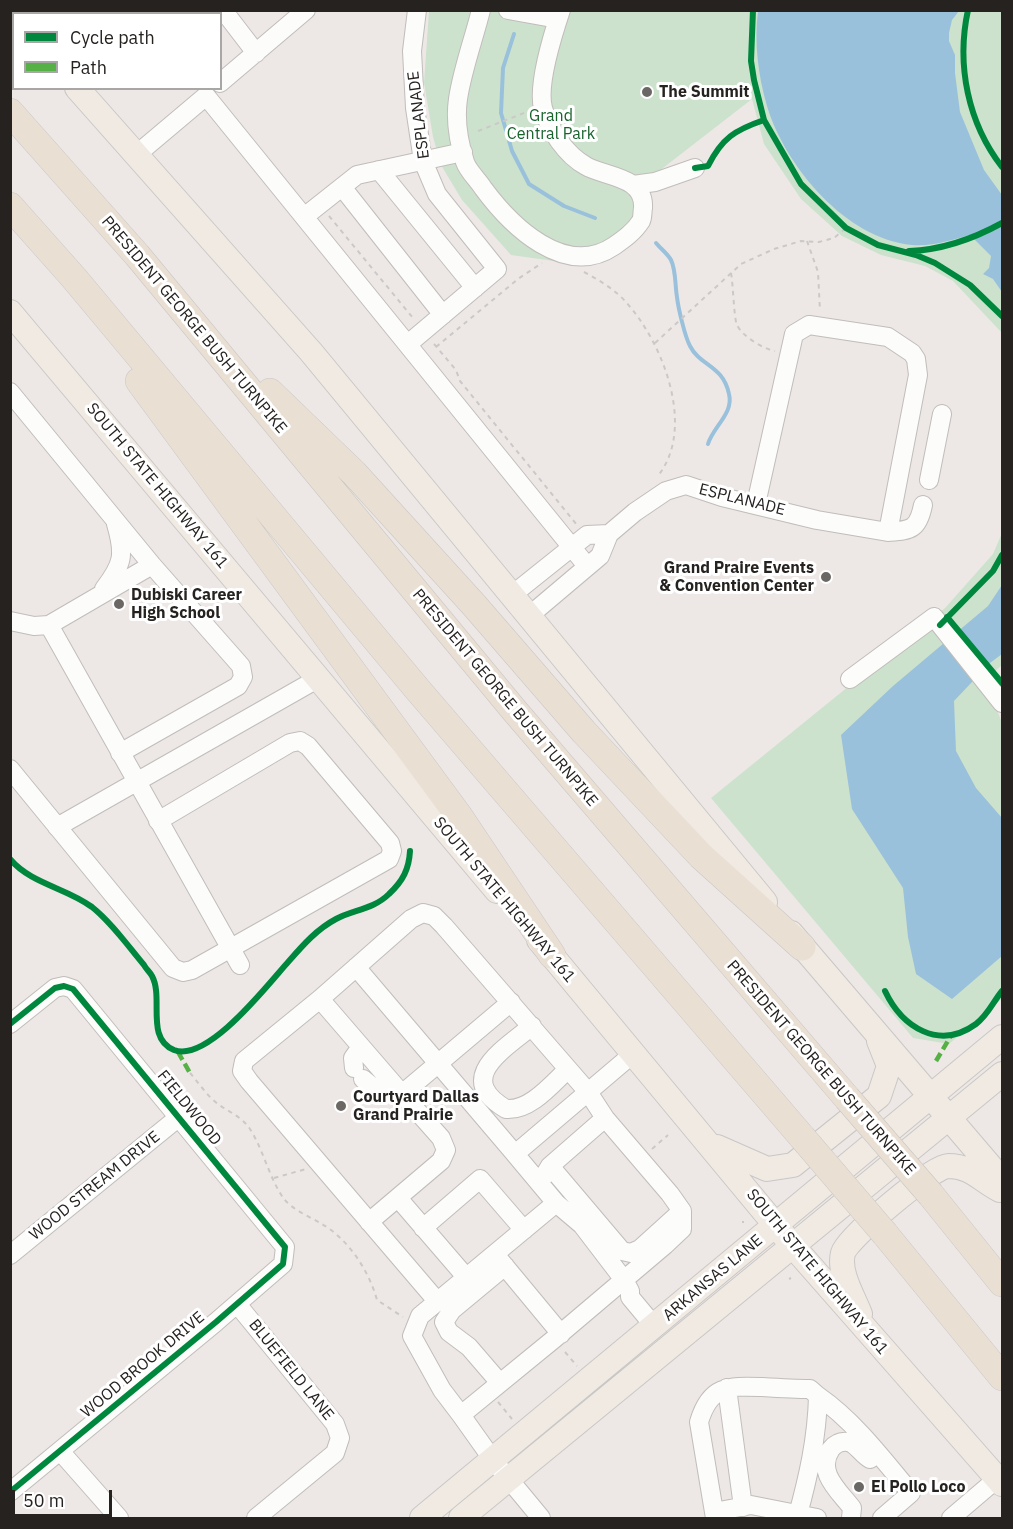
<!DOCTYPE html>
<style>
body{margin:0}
#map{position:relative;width:1013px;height:1529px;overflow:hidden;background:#ede8e6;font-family:"IBM Plex Sans",sans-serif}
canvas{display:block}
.frame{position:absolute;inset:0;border:12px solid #252220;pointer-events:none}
.legend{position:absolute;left:12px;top:12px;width:210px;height:78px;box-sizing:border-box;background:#fff;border:2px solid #a8a7a6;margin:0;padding:8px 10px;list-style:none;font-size:18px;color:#252220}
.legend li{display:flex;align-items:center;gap:12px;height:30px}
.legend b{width:30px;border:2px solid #a8a7a6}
.scale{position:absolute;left:12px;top:1490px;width:100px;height:27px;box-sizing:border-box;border:3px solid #252220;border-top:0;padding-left:8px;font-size:18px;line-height:21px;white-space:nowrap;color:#252220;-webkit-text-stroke:4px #fff;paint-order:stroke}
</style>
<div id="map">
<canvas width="1013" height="1529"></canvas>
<div class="frame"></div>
<ul class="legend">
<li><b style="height:8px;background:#00873e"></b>Cycle path</li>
<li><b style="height:8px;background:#55b145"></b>Path</li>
</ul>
<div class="scale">50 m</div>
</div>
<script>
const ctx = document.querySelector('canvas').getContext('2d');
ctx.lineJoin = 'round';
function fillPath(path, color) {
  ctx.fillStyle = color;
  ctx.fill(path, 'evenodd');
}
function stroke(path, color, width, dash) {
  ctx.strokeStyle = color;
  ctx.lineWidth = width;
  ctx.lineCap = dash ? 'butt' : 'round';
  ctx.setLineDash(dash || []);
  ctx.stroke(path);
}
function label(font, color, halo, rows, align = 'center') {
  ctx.font = font + ' "IBM Plex Sans",sans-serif';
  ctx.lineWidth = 6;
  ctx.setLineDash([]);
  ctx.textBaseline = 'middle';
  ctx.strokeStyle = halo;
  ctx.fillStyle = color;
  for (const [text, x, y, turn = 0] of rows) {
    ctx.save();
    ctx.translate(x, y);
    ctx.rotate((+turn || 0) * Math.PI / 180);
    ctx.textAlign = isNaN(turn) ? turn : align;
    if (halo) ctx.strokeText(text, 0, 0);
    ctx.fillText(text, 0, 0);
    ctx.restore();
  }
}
fillPath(new Path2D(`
 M429,11H1002V333L953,281L925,266L881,255L842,236L801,199L764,144L752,99L654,175L646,218L624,250L561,262L511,255L462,200L441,165L433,137L424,83Z
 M1002,533V665L978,687L997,710L1002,723V999L949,1044L913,1038L711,798L945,608L993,554Z`), '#cde2cd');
fillPath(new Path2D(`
 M758,11H959L952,20L949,33V41L955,55V73L960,112L984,170L1002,195V292L993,279L983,274L989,268L991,256L970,235C951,240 932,247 912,245C846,239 785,166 767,106C758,75 754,42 758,11Z
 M1002,585V654L990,663L954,701L956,751L976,788L1002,818V956L952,999L916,974L908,937L903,888L852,809L841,735L893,686L988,606Z`), '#9ac1db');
stroke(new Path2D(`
 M514,34L503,68L501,113L512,151L529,184L564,206L595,218
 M656,243C660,248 668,254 671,260C676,270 675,286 677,297C678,307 685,337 690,346C700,366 723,365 729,394C734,413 713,427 708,444`), '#9ac1db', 4);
const minor = new Path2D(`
 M167,10L169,14
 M223,10L256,53
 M481,10C474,38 462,71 458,99C455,119 459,143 465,162C468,171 478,180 483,188C511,226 565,279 614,246C624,239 634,232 641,221C643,217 642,213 643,208C645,176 605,177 586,166C566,155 549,130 543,108C537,85 553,34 561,10
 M508,10L558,19
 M206,14L210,10
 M220,83L306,10
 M136,155L206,96L587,566
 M379,170L475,288
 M633,185L655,182L695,168
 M342,187L443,315
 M304,217L357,175L463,152
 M408,344L497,269L437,194L423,161L415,108L412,51L417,10
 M10,392L152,565L241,666L243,677L238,686L120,753
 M929,480L942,414
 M888,532C911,530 918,530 923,505
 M104,589C123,564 125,555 116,524
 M512,595L587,535L609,534
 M529,616L600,556L609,534L635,512L666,491L686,485L722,497L817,520L888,532L918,375L916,359L912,353L888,337L809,325L794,334L756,504
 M10,621L34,626L49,625L152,565
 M49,625L240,965
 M850,679L934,617L1002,703
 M10,769L173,968L183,972L192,970L389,859L392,851L390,843L308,746L300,741L290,743L158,821
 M57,827L319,678
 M356,967L515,1154
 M320,999L402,1094
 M10,1024L55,988L64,986L73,989L285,1247L283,1264L216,1322L10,1492
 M532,1026C503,1050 454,1078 506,1109C530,1111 552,1084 568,1069
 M634,1053L515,1154L556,1203L582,1225L624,1280L630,1291V1297L655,1327
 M354,1068L353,1058L361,1047
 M363,1079L374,1088L392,1083
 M550,1166L622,1251L631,1253L640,1249L682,1211
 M544,1176L550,1166L605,1118
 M398,1198L466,1277
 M369,1222L441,1161L446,1150L441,1138L402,1094L511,1002
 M423,1228L480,1179L524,1230
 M10,1255L179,1117
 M498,1258L561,1334
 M437,1301L249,1081L242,1071L244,1061L320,999L411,919L423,913L434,916L444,926L588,1092L605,1118L670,1194L682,1211V1229L665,1245L554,1339L461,1415L493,1460L541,1518
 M237,1304L335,1424L340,1438L335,1453L256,1518
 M500,1383L469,1347L449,1332L444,1322L452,1310L505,1266
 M727,1388L743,1507
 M818,1396C854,1421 882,1458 911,1493L882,1518
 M461,1415L442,1390L412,1336L420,1316L556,1203
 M60,1451L119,1518
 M714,1512L751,1505L817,1518
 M715,1518L699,1422C710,1385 728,1386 762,1387C778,1388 794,1389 810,1389L818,1396C817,1439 808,1478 797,1518
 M851,1518L852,1508C840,1492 815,1472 831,1449C835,1444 841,1441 848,1442C857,1444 862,1455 870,1459
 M951,1518L998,1478`);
const major = new Path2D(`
 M10,14L14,17
 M77,88L311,352L765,902
 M10,312L497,891
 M791,933L1002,1180
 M539,940L792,1245L1002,1484
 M717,1147L767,1169L793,1165L879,1096L889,1066L879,1041
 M860,1314C853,1296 838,1272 843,1253C847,1238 934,1165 948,1166C972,1166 980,1180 1000,1190
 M422,1518L1002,1037
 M461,1518L1002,1074`);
const highway = new Path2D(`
 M10,112L137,255L514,710L847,1098
 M10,206L74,278L418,690L802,1137
 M139,381L459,816L552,955
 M270,392L354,473L474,605L584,732L701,856L802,947
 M931,1195L1002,1283
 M885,1234L1002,1377`);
stroke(minor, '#c0bdbb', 20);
stroke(major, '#c9c7c5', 26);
stroke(highway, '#c9c7c5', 28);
stroke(new Path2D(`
 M478,131L529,111
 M329,216L413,318
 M807,241L818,272L820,311
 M584,272C599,280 614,289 625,301C663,342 697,429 657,477
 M731,273C733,282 734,320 737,325C742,336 763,349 775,351
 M655,343L741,264L774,249L801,241L819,242L834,238L846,228
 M434,344L456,370L460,381L577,525
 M436,347L518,279L542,263
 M190,1073C199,1083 207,1096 218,1104C229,1112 242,1117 250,1129C264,1151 269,1178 284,1199C293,1210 310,1217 322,1224C349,1240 369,1271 377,1300L403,1317
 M652,1149L668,1135
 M274,1178L306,1169
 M743,1223V1221
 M789,1279L791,1278
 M565,1352L577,1366
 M498,1402L512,1419`), '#cbc9c8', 2, [4.5, 4.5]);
stroke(minor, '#fcfcfb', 18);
stroke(major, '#f0eae3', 24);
stroke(highway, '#e9dfd3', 27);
const highwayBridge = new Path2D(`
 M847,1098L931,1195
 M802,1137L885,1234`);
stroke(highwayBridge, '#c9c7c5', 28, []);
stroke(highwayBridge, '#e9dfd3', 27);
stroke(new Path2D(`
 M178,1052L190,1073
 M936,1061L952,1034`), '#55b145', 4.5, [9, 4.5]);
stroke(new Path2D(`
 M753,10L751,61L754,80L764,120L801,184L846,228L878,245L916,255L935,263L970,285L1002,316
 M968,10C956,65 968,123 1002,167
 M695,168L708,166C722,138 735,130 764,120
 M909,251C943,250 973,239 1002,223
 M947,617L1002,683
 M940,625L993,571L1002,555
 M10,859C31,884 67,888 92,907C112,923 128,946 144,965C146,969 150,972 152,976C164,998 145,1038 174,1050C208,1063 269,983 289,961C303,945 317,929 336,919C353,910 374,909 389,894C403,881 409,869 410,851
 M885,991C902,1027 939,1051 976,1024C988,1015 993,1002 1002,991
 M10,1024L55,988L64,986L73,989L285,1247L283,1264L216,1322L10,1492`), '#00873e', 6);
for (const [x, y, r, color] of [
 [647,92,6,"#6b6765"],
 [826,577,6,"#6b6765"],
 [119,604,6,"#6b6765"],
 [341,1106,6,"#6b6765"],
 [859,1487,6,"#6b6765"]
]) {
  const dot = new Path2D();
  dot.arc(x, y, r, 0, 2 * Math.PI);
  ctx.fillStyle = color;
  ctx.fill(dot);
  stroke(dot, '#fff', 2);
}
label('bold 16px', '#252220', '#fff', [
 ["The Summit",659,92],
 ["Grand Praire Events",814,568,"right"],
 ["& Convention Center",814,586,"right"],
 ["Dubiski Career",131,595],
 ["High School",131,613],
 ["Courtyard Dallas",353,1097],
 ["Grand Prairie",353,1115],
 ["El Pollo Loco",871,1487]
], 'left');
label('16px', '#252220', '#fff', [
 ["ESPLANADE",419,115,-97],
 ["PRESIDENT GEORGE BUSH TURNPIKE",194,325,50],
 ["SOUTH STATE HIGHWAY 161",157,486,50],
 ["ESPLANADE",742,500,14],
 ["PRESIDENT GEORGE BUSH TURNPIKE",505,698,50],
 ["SOUTH STATE HIGHWAY 161",504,900,50],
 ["PRESIDENT GEORGE BUSH TURNPIKE",821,1068,49],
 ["FIELDWOOD",189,1108,51],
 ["WOOD STREAM DRIVE",95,1186,-39],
 ["SOUTH STATE HIGHWAY 161",817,1272,50],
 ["ARKANSAS LANE",713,1278,-40],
 ["WOOD BROOK DRIVE",143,1365,-40],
 ["BLUEFIELD LANE",291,1370,51]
]);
label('16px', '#18632c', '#fff', [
 ["Grand",551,116],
 ["Central Park",551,134]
]);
</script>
